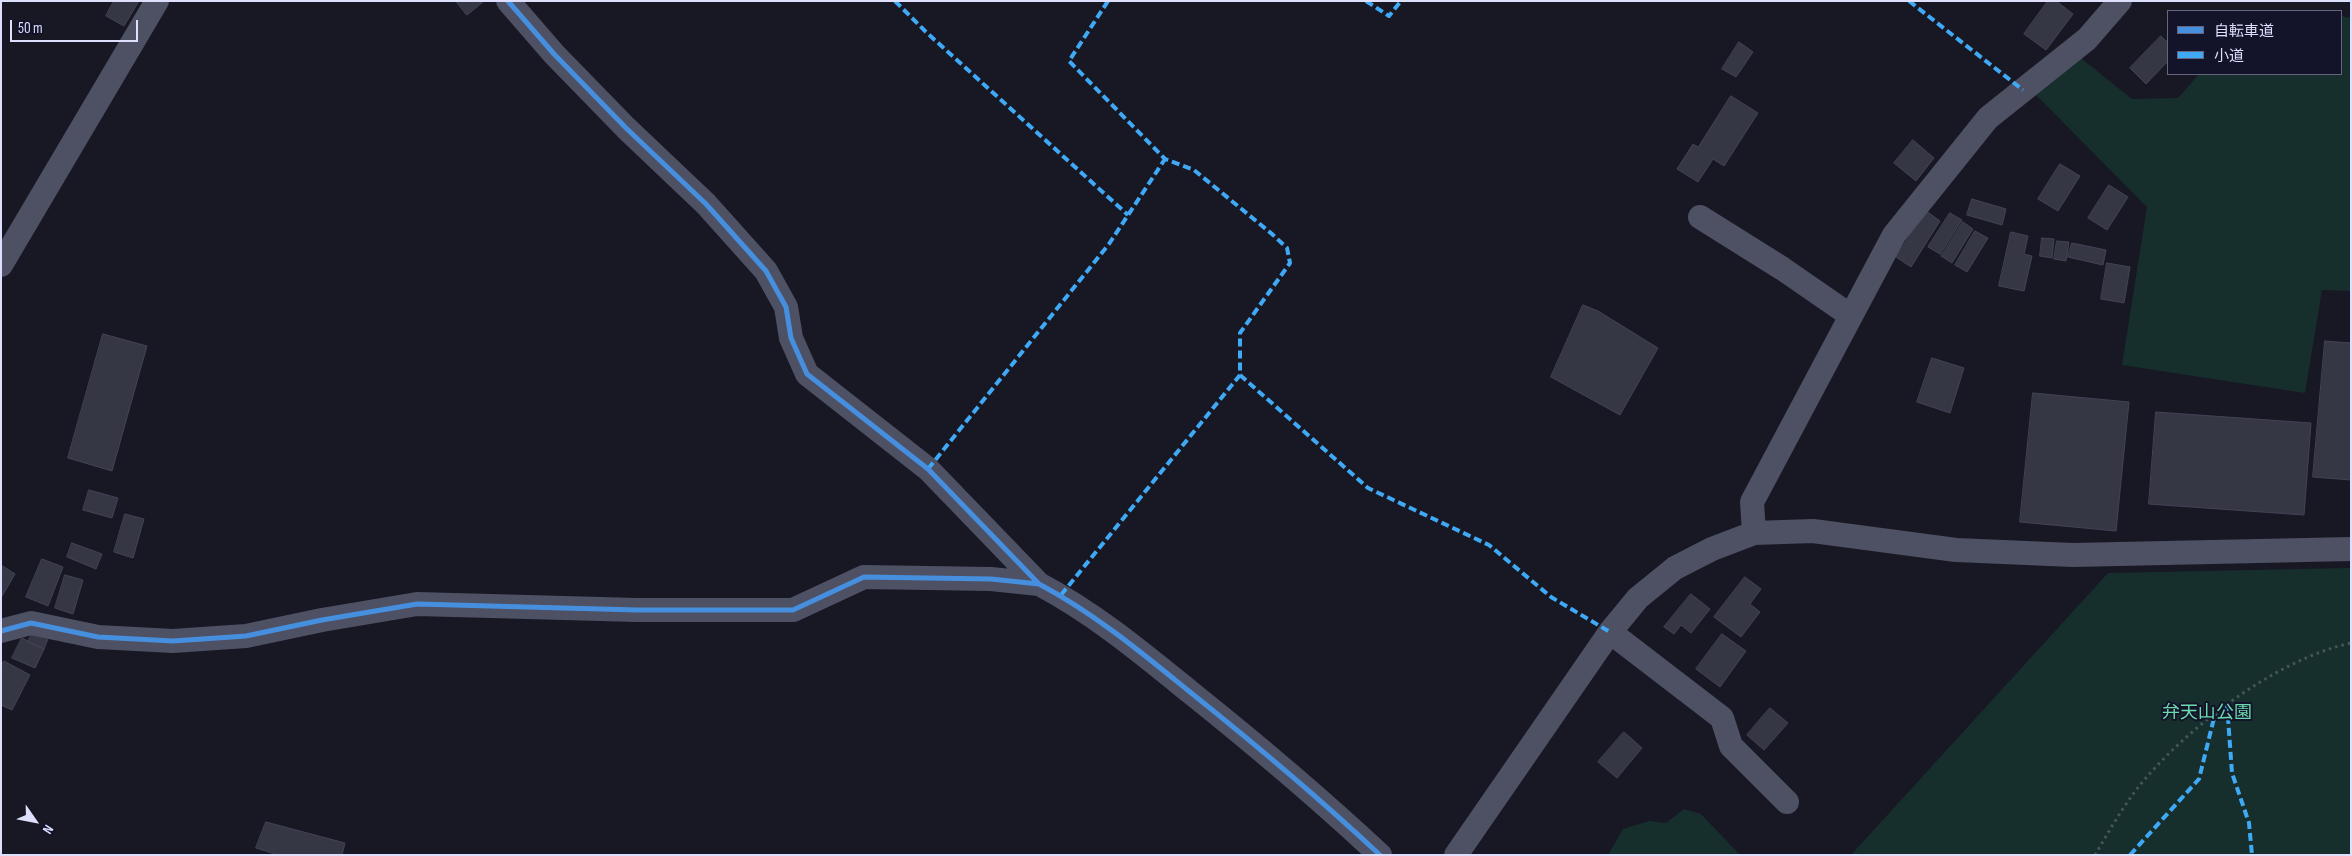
<!DOCTYPE html>
<meta charset="utf-8">
<style>
body{margin:0}
#map{position:relative;width:2352px;height:856px;overflow:hidden;background:#181824;font-family:"Sofia Sans Condensed","Noto Sans JP",sans-serif}
canvas{display:block}
.frame{position:absolute;inset:0;border:2px solid #dddffd;pointer-events:none}
.legend{position:absolute;left:2167px;top:10px;width:175px;height:65px;box-sizing:border-box;background:#131329;border:1px solid #64657e;margin:0;padding:6px 9px;list-style:none;font-size:15px;color:#dddffd}
.legend li{display:flex;align-items:center;gap:10px;height:25px}
.legend b{width:25px;border:1px solid #64657e}
.north{position:absolute;left:10px;top:796px;width:50px;height:50px;-webkit-text-stroke:4px #131329;paint-order:stroke;rotate:123deg;font-size:14px;font-weight:700;line-height:20px;text-align:center;color:#dddffd}
.north::after{content:'';display:block;margin:auto;width:18px;height:22px;background:#dddffd;clip-path:polygon(50% 0,100% 100%,50% 72%,0 100%)}
.scale{position:absolute;left:10px;top:20px;width:128px;height:22px;box-sizing:border-box;border:2px solid #dddffd;border-top:0;padding-left:6px;font-size:15px;line-height:18px;white-space:nowrap;color:#dddffd;-webkit-text-stroke:4px #131329;paint-order:stroke}
</style>
<div id="map">
<canvas width="2352" height="856"></canvas>
<div class="frame"></div>
<ul class="legend">
<li><b style="height:6px;background:#468fdf"></b>自転車道</li>
<li><b style="height:6px;background:#3fa9f5"></b>小道</li>
</ul>
<div class="north">N</div>
<div class="scale">50 m</div>
</div>
<script>
const ctx = document.querySelector('canvas').getContext('2d');
ctx.lineJoin = 'round';
function fillPath(path, color) {
  ctx.fillStyle = color;
  ctx.fill(path, 'evenodd');
}
function stroke(path, color, width, dash) {
  ctx.strokeStyle = color;
  ctx.lineWidth = width;
  ctx.lineCap = dash ? 'butt' : 'round';
  ctx.setLineDash(dash || []);
  ctx.stroke(path);
}
function label(font, color, halo, rows, align = 'center') {
  ctx.font = font + ' "Sofia Sans Condensed","Noto Sans JP",sans-serif';
  ctx.lineWidth = 4;
  ctx.setLineDash([]);
  ctx.textBaseline = 'middle';
  ctx.strokeStyle = halo;
  ctx.fillStyle = color;
  for (const [text, x, y, turn = 0] of rows) {
    ctx.save();
    ctx.translate(x, y);
    ctx.rotate((+turn || 0) * Math.PI / 180);
    ctx.textAlign = isNaN(turn) ? turn : align;
    if (halo) ctx.strokeText(text, 0, 0);
    ctx.fillText(text, 0, 0);
    ctx.restore();
  }
}
fillPath(new Path2D(`
 M2341,16L2351,18V291L2322,290L2305,393L2122,365L2147,207L2036,95L2077,55L2132,99L2178,98L2199,74H2341Z
 M2351,568V855H1851L2108,573Z
 M1684,809L1701,814L1740,855H1608L1623,829L1649,821L1666,823Z`), '#162f2c');
const building = new Path2D(`
 M114,1H139L124,26L106,16Z
 M456,1H482L483,2L467,15Z
 M2048,1H2056L2073,14L2046,50L2024,34Z
 M2161,36L2168,43V61L2146,84L2130,68Z
 M1739,42L1753,52L1736,77L1722,69Z
 M1731,96L1758,113L1724,166L1713,159L1698,182L1677,169L1693,144L1698,147Z
 M1913,140L1934,158L1916,181L1894,163Z
 M2060,164L2080,176L2058,211L2038,199Z
 M2109,185L2128,197L2107,230L2088,218Z
 M1972,199L2006,209L2002,225L1967,215Z
 M1926,211L1940,221L1911,267L1896,257Z
 M1950,213L1962,220L1940,254L1928,247Z
 M1963,222L1973,229L1952,263L1941,256Z
 M1975,231L1988,238L1967,272L1955,265Z
 M2011,232L2028,236L2024,254L2032,256L2024,291L1999,286Z
 M2042,238L2054,239L2052,258L2040,256Z
 M2057,241L2069,242L2066,261L2054,259Z
 M2072,243L2106,250L2103,265L2068,257Z
 M2107,263L2130,267L2124,303L2101,299Z
 M1583,305L1598,311L1658,348L1620,415L1551,377Z
 M103,334L147,346L112,471L68,458Z
 M2325,341L2351,343V480L2313,477Z
 M1932,358L1964,368L1950,413L1917,402Z
 M2033,393L2129,402L2116,531L2020,522Z
 M2156,412L2311,423L2304,515L2149,504Z
 M89,490L118,498L112,518L83,510Z
 M125,514L144,519L133,558L114,552Z
 M72,543L102,554L96,569L67,557Z
 M42,559L63,567L48,606L26,597Z
 M1,565L15,574L1,598Z
 M65,575L83,580L73,614L55,608Z
 M1745,577L1761,589L1750,604L1760,612L1741,637L1714,617Z
 M1691,594L1710,609L1691,633L1681,625L1674,634L1664,627Z
 M34,629L49,636L44,649L28,642Z
 M1722,634L1746,651L1720,687L1696,669Z
 M22,638L44,649L35,668L12,658Z
 M4,661L30,675L12,710L1,705V667Z
 M1770,708L1788,723L1764,750L1747,735Z
 M1624,732L1642,748L1617,778L1598,762Z
 M266,822L345,843L342,855H278L256,848Z`);
fillPath(building, '#363745');
stroke(building, '#444356', 1);
stroke(new Path2D(`
 M2095,855C2108,833 2121,810 2136,790C2183,730 2276,659 2351,643`), '#46545d', 3, [2.5, 4]);
stroke(new Path2D(`
 M508,1L554,54L626,128L706,204L766,271L786,307L791,338L807,374L928,469L1039,584C1094,613 1142,653 1190,692C1255,744 1319,798 1380,855
 M1700,217L1783,269L1851,316
 M1,265L157,1
 M1754,533L1752,502L1894,235L1988,118L2087,39L2120,1
 M1,631L31,623L98,637L173,641L246,636L322,620L417,604L637,610H793L864,577L991,579L1039,584
 M1610,632L1722,718L1731,746L1787,802
 M1456,855L1610,632L1638,598L1675,568L1712,549L1754,533L1813,531L1956,550L2073,555L2351,549`), '#4e5064', 24);
stroke(new Path2D(`
 M895,1L926,32L1128,215
 M1366,1L1389,16L1401,1
 M1909,1L2023,90
 M1240,375L1368,488L1489,545L1551,597L1610,632
 M928,469L1109,244L1165,159
 M1061,595L1240,375V333L1290,263L1287,248L1272,234L1194,170L1165,159L1069,61L1108,1
 M2227,704L2232,773L2249,823L2252,855
 M2130,855L2199,779L2215,714`), '#3fa9f5', 4, [8, 4]);
stroke(new Path2D(`
 M508,1L554,54L626,128L706,204L766,271L786,307L791,338L807,374L928,469L1039,584C1094,613 1142,653 1190,692C1255,744 1319,798 1380,855
 M1,631L31,623L98,637L173,641L246,636L322,620L417,604L637,610H793L864,577L991,579L1039,584`), '#468fdf', 5);
label('18px', '#6cd9ad', '#131329', [
 ["弁天山公園",2207,713]
]);
</script>
